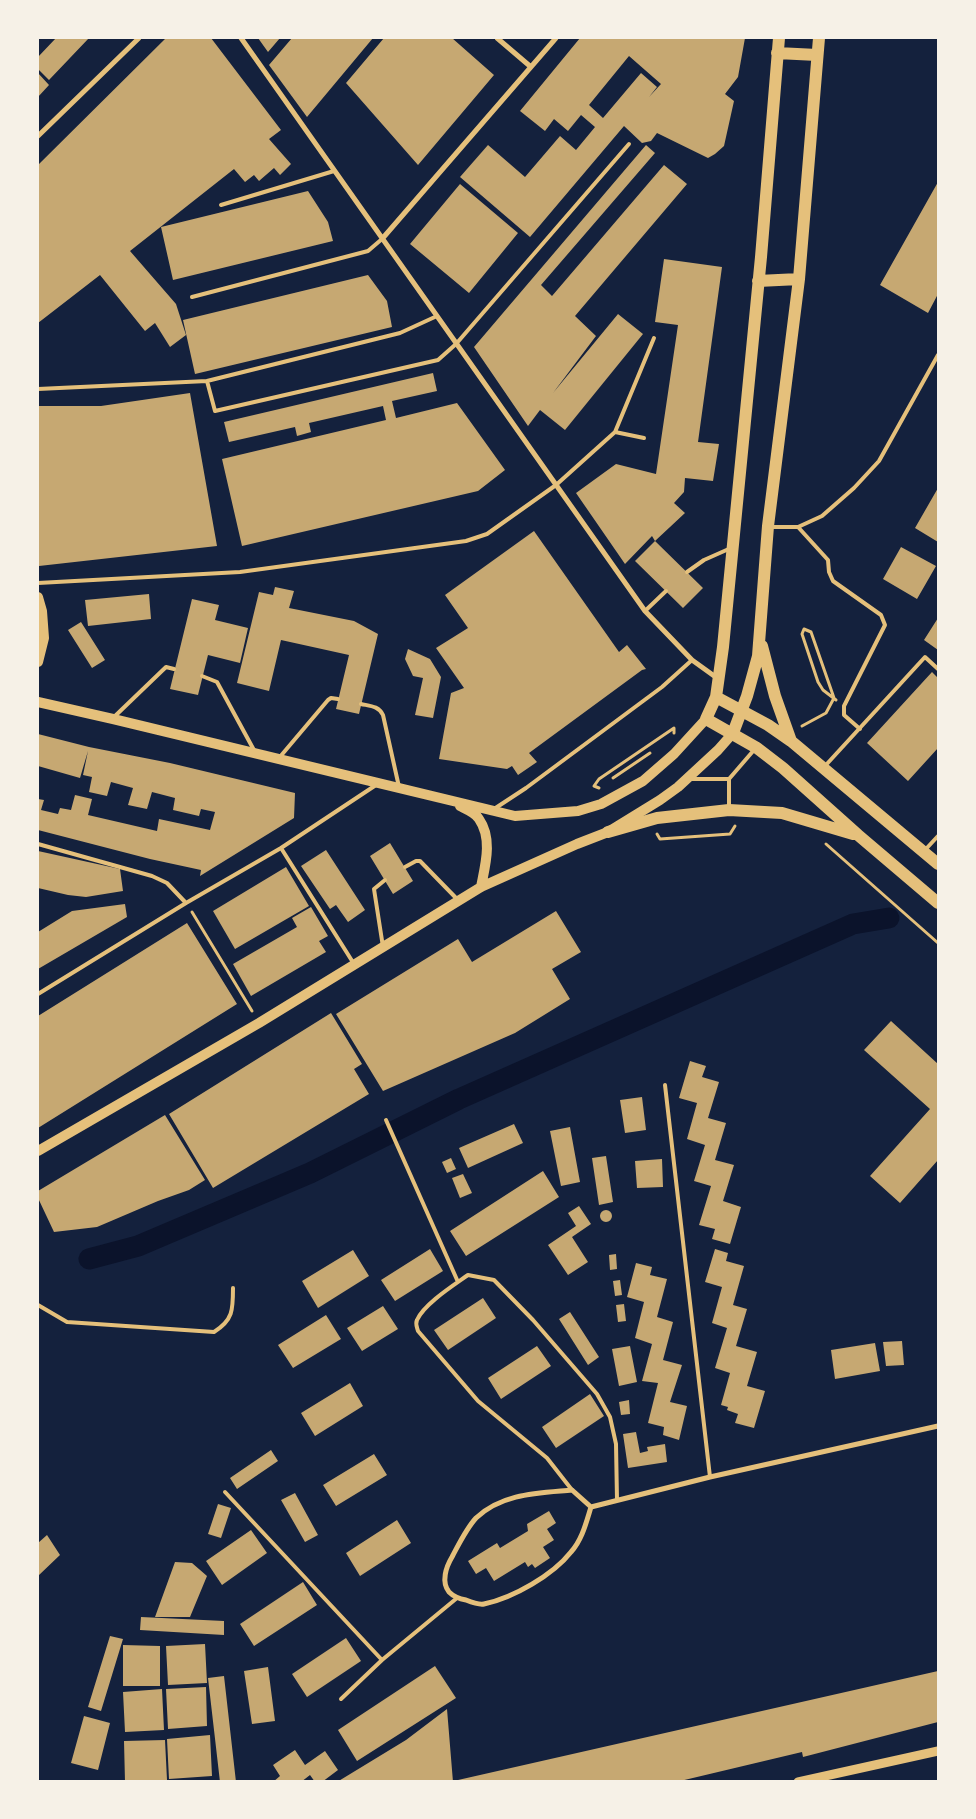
<!DOCTYPE html>
<style>
body{margin:0}
#map{position:relative;width:976px;height:1819px;overflow:hidden;background:#14213d;font-family:Lato,sans-serif}
canvas{display:block}
.frame{position:absolute;inset:0;border:39px solid #f6f1e7;pointer-events:none}
</style>
<div id="map">
<canvas width="976" height="1819"></canvas>
<div class="frame"></div>
</div>
<script>
const ctx = document.querySelector('canvas').getContext('2d');
ctx.lineJoin = 'round';
function stroke(path, color, width, dash) {
  ctx.strokeStyle = color;
  ctx.lineWidth = width;
  ctx.lineCap = dash ? 'butt' : 'round';
  ctx.setLineDash(dash || []);
  ctx.stroke(path);
}
function fillPath(path, color) {
  ctx.fillStyle = color;
  ctx.fill(path, 'evenodd');
}
stroke(new Path2D(`
 M89,1259L138,1246L310,1173L459,1099L853,924L889,918`), '#0b132b', 21);
fillPath(new Path2D(`
 M56,38H89L49,80L38,69V57Z
 M166,38H211L281,130L269,139L291,164L280,175L274,168L259,181L254,175L245,182L234,169L130,251L176,304L186,335L170,347L155,323L145,331L100,275L38,323V165Z
 M258,38H280L268,52Z
 M292,38H373L307,117L269,65Z
 M384,38H452L494,75L418,165L346,83Z
 M580,38H745L738,77L725,94L734,101L724,146L715,154L708,158L657,133L651,141L642,143L624,126L530,237L460,177L488,145L525,177L560,136L576,150L595,127L581,115L568,131L554,119L545,131L520,111ZM629,56L661,84L649,97L657,87L641,73L603,118L589,105Z
 M38,73L49,85L38,97Z
 M646,145L655,153L541,285L552,296L664,165L687,184L575,316L596,336L553,393L618,314L643,334L565,430L540,410L528,426L474,347Z
 M938,182V294L928,313L880,285Z
 M460,184L518,233L469,293L410,244Z
 M308,191L328,222L333,241L173,280L161,227Z
 M664,259L722,267L698,442L719,444L713,481L685,478L684,492L674,503L685,513L655,541L703,588L683,608L635,561L655,541L652,536L625,564L576,493L616,464L656,474L678,325L655,322Z
 M368,275L387,301L392,327L195,374L183,320Z
 M433,373L437,391L392,401L396,418L457,403L505,470L478,491L242,546L222,459L386,420L383,406L309,423L311,432L297,436L295,427L229,442L224,422Z
 M190,393L217,546L39,566L38,564V406H101Z
 M938,488V542L915,528Z
 M534,531L619,652L627,645L646,669L642,670L529,753L537,762L518,775L512,766L507,769L439,759L451,693L464,688L436,648L468,628L445,595Z
 M901,547L936,566L917,599L883,579Z
 M275,587L294,591L289,608L354,621L378,634L359,714L336,709L349,655L281,640L269,691L237,683L259,592L273,595Z
 M149,594L151,619L88,626L85,600Z
 M192,599L219,605L215,620L248,628L240,663L208,655L198,695L170,689Z
 M938,618V650L924,640Z
 M81,622L105,660L92,668L68,630Z
 M408,649L430,659L441,677L433,718L415,715L423,678L413,676L405,659Z
 M932,672L938,678V748L908,781L867,743Z
 M38,734L89,747L170,763L295,793L294,818L200,876L201,870L150,859L38,830V799L44,800L41,810L58,814L60,808L71,810L75,795L92,799L88,815L157,831L159,819L210,830L215,812L201,809L199,816L173,810L175,798L152,792L147,809L128,805L133,788L111,782L107,796L89,792L92,777L83,775L88,751L80,778L38,766Z
 M390,843L413,881L393,894L370,856Z
 M326,850L365,910L348,922L336,905L330,909L301,866Z
 M38,851L120,869L123,891L86,897L68,895L38,888Z
 M286,867L309,906L235,949L213,911Z
 M125,904L127,917L38,969V932L72,911Z
 M311,907L328,936L319,941L326,952L251,996L233,964L297,927L292,918Z
 M556,911L581,952L552,969L570,999L515,1033L383,1091L336,1014L458,939L472,962Z
 M187,923L237,1004L38,1128V1016Z
 M331,1013L362,1064L354,1069L369,1094L213,1188L169,1114Z
 M891,1021L938,1064V1160L900,1203L870,1176L930,1109L864,1050Z
 M690,1061L706,1066L702,1077L719,1082L708,1118L726,1123L715,1160L734,1165L723,1201L741,1207L730,1244L712,1239L715,1229L699,1225L711,1186L694,1181L705,1145L687,1139L697,1103L679,1098Z
 M642,1097L646,1130L625,1133L620,1100Z
 M165,1115L205,1180L189,1190L158,1201L97,1227L54,1232L38,1198V1191Z
 M514,1124L523,1143L468,1168L459,1148Z
 M570,1127L580,1182L561,1186L550,1131Z
 M606,1156L613,1202L599,1205L592,1158Z
 M451,1158L456,1169L447,1173L442,1162Z
 M662,1159L663,1187L637,1188L635,1161Z
 M543,1171L559,1197L466,1256L450,1231Z
 M463,1174L472,1193L460,1198L452,1178Z
 M579,1206L591,1224L572,1237L588,1262L568,1275L548,1245L576,1226L568,1213Z
 M600 1216a6 6 0 1 1 12 0a6 6 0 1 1-12 0Z
 M430,1249L443,1271L395,1301L381,1280Z
 M715,1249L728,1253L726,1261L744,1266L733,1305L747,1309L736,1346L757,1352L747,1386L765,1391L754,1428L735,1423L738,1414L727,1410L728,1407L721,1405L730,1373L715,1368L727,1328L712,1323L722,1287L705,1282Z
 M353,1250L369,1276L318,1308L302,1281Z
 M616,1254L617,1269L610,1270L609,1255Z
 M636,1263L652,1267L650,1275L667,1279L657,1317L673,1322L663,1360L682,1365L670,1402L687,1406L679,1440L663,1435L664,1427L648,1423L658,1383L642,1381L652,1344L635,1338L644,1302L627,1297Z
 M620,1280L622,1295L615,1296L613,1281Z
 M483,1298L496,1318L448,1350L434,1330Z
 M624,1304L626,1321L618,1322L616,1305Z
 M383,1306L398,1329L362,1351L347,1328Z
 M570,1312L599,1357L588,1365L559,1319Z
 M326,1315L341,1339L293,1368L278,1345Z
 M902,1341L904,1365L886,1366L883,1342Z
 M875,1343L880,1371L835,1379L831,1350Z
 M537,1346L551,1366L501,1399L488,1378Z
 M630,1346L637,1382L619,1386L612,1349Z
 M350,1383L363,1406L315,1436L301,1413Z
 M590,1394L604,1416L556,1448L542,1427Z
 M629,1400L630,1414L621,1415L619,1402Z
 M636,1432L640,1453L648,1451L647,1447L665,1444L667,1462L628,1468L623,1434Z
 M271,1450L278,1461L237,1489L230,1478Z
 M374,1454L387,1475L336,1506L323,1485Z
 M295,1493L318,1535L305,1542L281,1500Z
 M218,1504L231,1508L221,1538L208,1534Z
 M549,1511L556,1523L547,1529L554,1540L543,1547L550,1558L535,1568L532,1564L528,1567L525,1562L494,1581L486,1568L476,1574L468,1561L497,1543L500,1548L528,1531L527,1524Z
 M397,1520L411,1543L360,1576L346,1553Z
 M251,1530L267,1553L222,1585L206,1561Z
 M47,1535L60,1555L38,1576V1543Z
 M175,1562L192,1563L207,1576L190,1617H155Z
 M303,1582L317,1605L254,1646L240,1624Z
 M141,1617L224,1621V1635L140,1630Z
 M110,1636L123,1639L101,1711L88,1707Z
 M346,1638L361,1661L307,1697L292,1674Z
 M205,1644L207,1683L168,1685L166,1646Z
 M123,1645L160,1646V1686H123Z
 M435,1666L456,1698L357,1761L338,1730Z
 M268,1667L275,1721L252,1724L244,1671Z
 M938,1671V1722L803,1757L802,1752L676,1782H459L458,1780Z
 M224,1676L236,1782H220L208,1678Z
 M206,1687L207,1726L168,1729L166,1689Z
 M162,1689L164,1730L125,1732L123,1692Z
 M447,1709L453,1782H337L406,1740Z
 M84,1716L110,1723L98,1770L71,1763Z
 M210,1735L212,1776L169,1779L167,1739Z
 M165,1740L167,1780L125,1782L124,1741Z
 M295,1750L305,1765L325,1751L338,1770L322,1782H315L310,1775L301,1782H273L280,1776L273,1765Z`), '#c6a872');
stroke(new Path2D(`
 M802,726L826,713L834,698L811,632L804,629L802,634L818,682L823,690L836,700
 M613,778L650,753
 M599,788L594,786L599,779L674,728V733
 M657,834L660,839L730,834L735,826
 M826,844L938,943
 M192,912L252,1011`), '#e5c07b', 3);
stroke(new Path2D(`
 M221,205L334,171
 M192,297L368,251L382,239
 M437,316L400,333L207,381L215,411L438,360L456,344L629,144
 M38,389L207,381
 M615,432L644,438
 M770,527H798L822,516L854,488L879,461L938,355
 M798,527L828,560L829,572L833,581L881,615L885,625L844,706V715L860,729
 M687,572L704,560L731,548
 M38,583L240,572L466,541L487,534L556,485L615,432L654,338
 M645,611L666,591
 M202,676L217,682L255,752
 M361,704C370,706 379,706 383,715L399,787
 M114,717L166,667L174,669
 M279,758L328,700L331,698L338,699
 M825,766L925,657L938,669
 M689,779H729L754,750
 M729,779V809
 M494,809L526,788L662,687L692,660
 M38,844L152,876L167,883L186,903
 M281,848L354,964
 M925,850L938,836
 M405,867L416,861H420L457,899
 M383,947L374,889L385,880
 M38,994L186,903L281,848L376,785
 M665,1085L710,1477
 M386,1120L458,1282
 M38,1305L67,1322L214,1332C233,1320 233,1310 233,1288
 M572,1490L547,1458L478,1401L418,1331C417,1327 415,1324 417,1320C424,1304 454,1285 468,1275L494,1280L533,1320L597,1394L610,1417L616,1444L617,1500
 M225,1492L382,1660
 M341,1699L382,1660L457,1598`), '#e5c07b', 4);
stroke(new Path2D(`
 M241,38L645,611L692,660L717,678
 M497,38L531,67
 M38,136L139,38
 M382,239L556,38
 M572,1490L591,1507C586,1523 582,1540 571,1552C553,1575 513,1598 484,1604C479,1605 471,1602 466,1600C460,1599 454,1597 449,1592C441,1582 446,1567 452,1557C459,1544 466,1529 476,1518C502,1493 539,1493 572,1490Z
 M591,1507L710,1477L938,1426`), '#e5c07b', 5);
stroke(new Path2D(`
 M798,1782L938,1751`), '#e5c07b', 9);
stroke(new Path2D(`
 M38,597L42,611L44,638L38,662
 M38,702L113,719L515,816L578,811L601,804L643,781L674,754L706,719
 M460,806C466,809 476,813 479,819C493,839 485,866 481,887
 M38,1151L259,1023L481,887L577,844L608,832L660,800L678,787L718,750L733,733`), '#e5c07b', 10);
stroke(new Path2D(`
 M779,38L761,257L723,647L716,697L706,719L757,748L783,768L858,835L938,903
 M777,53L817,55
 M758,281L799,279
 M762,646L775,696L791,741
 M716,697L768,725L791,741L938,864
 M733,733L747,696L758,656L768,526L799,279L819,38
 M608,832L657,818L729,810L782,813L853,834`), '#e5c07b', 12);
</script>
